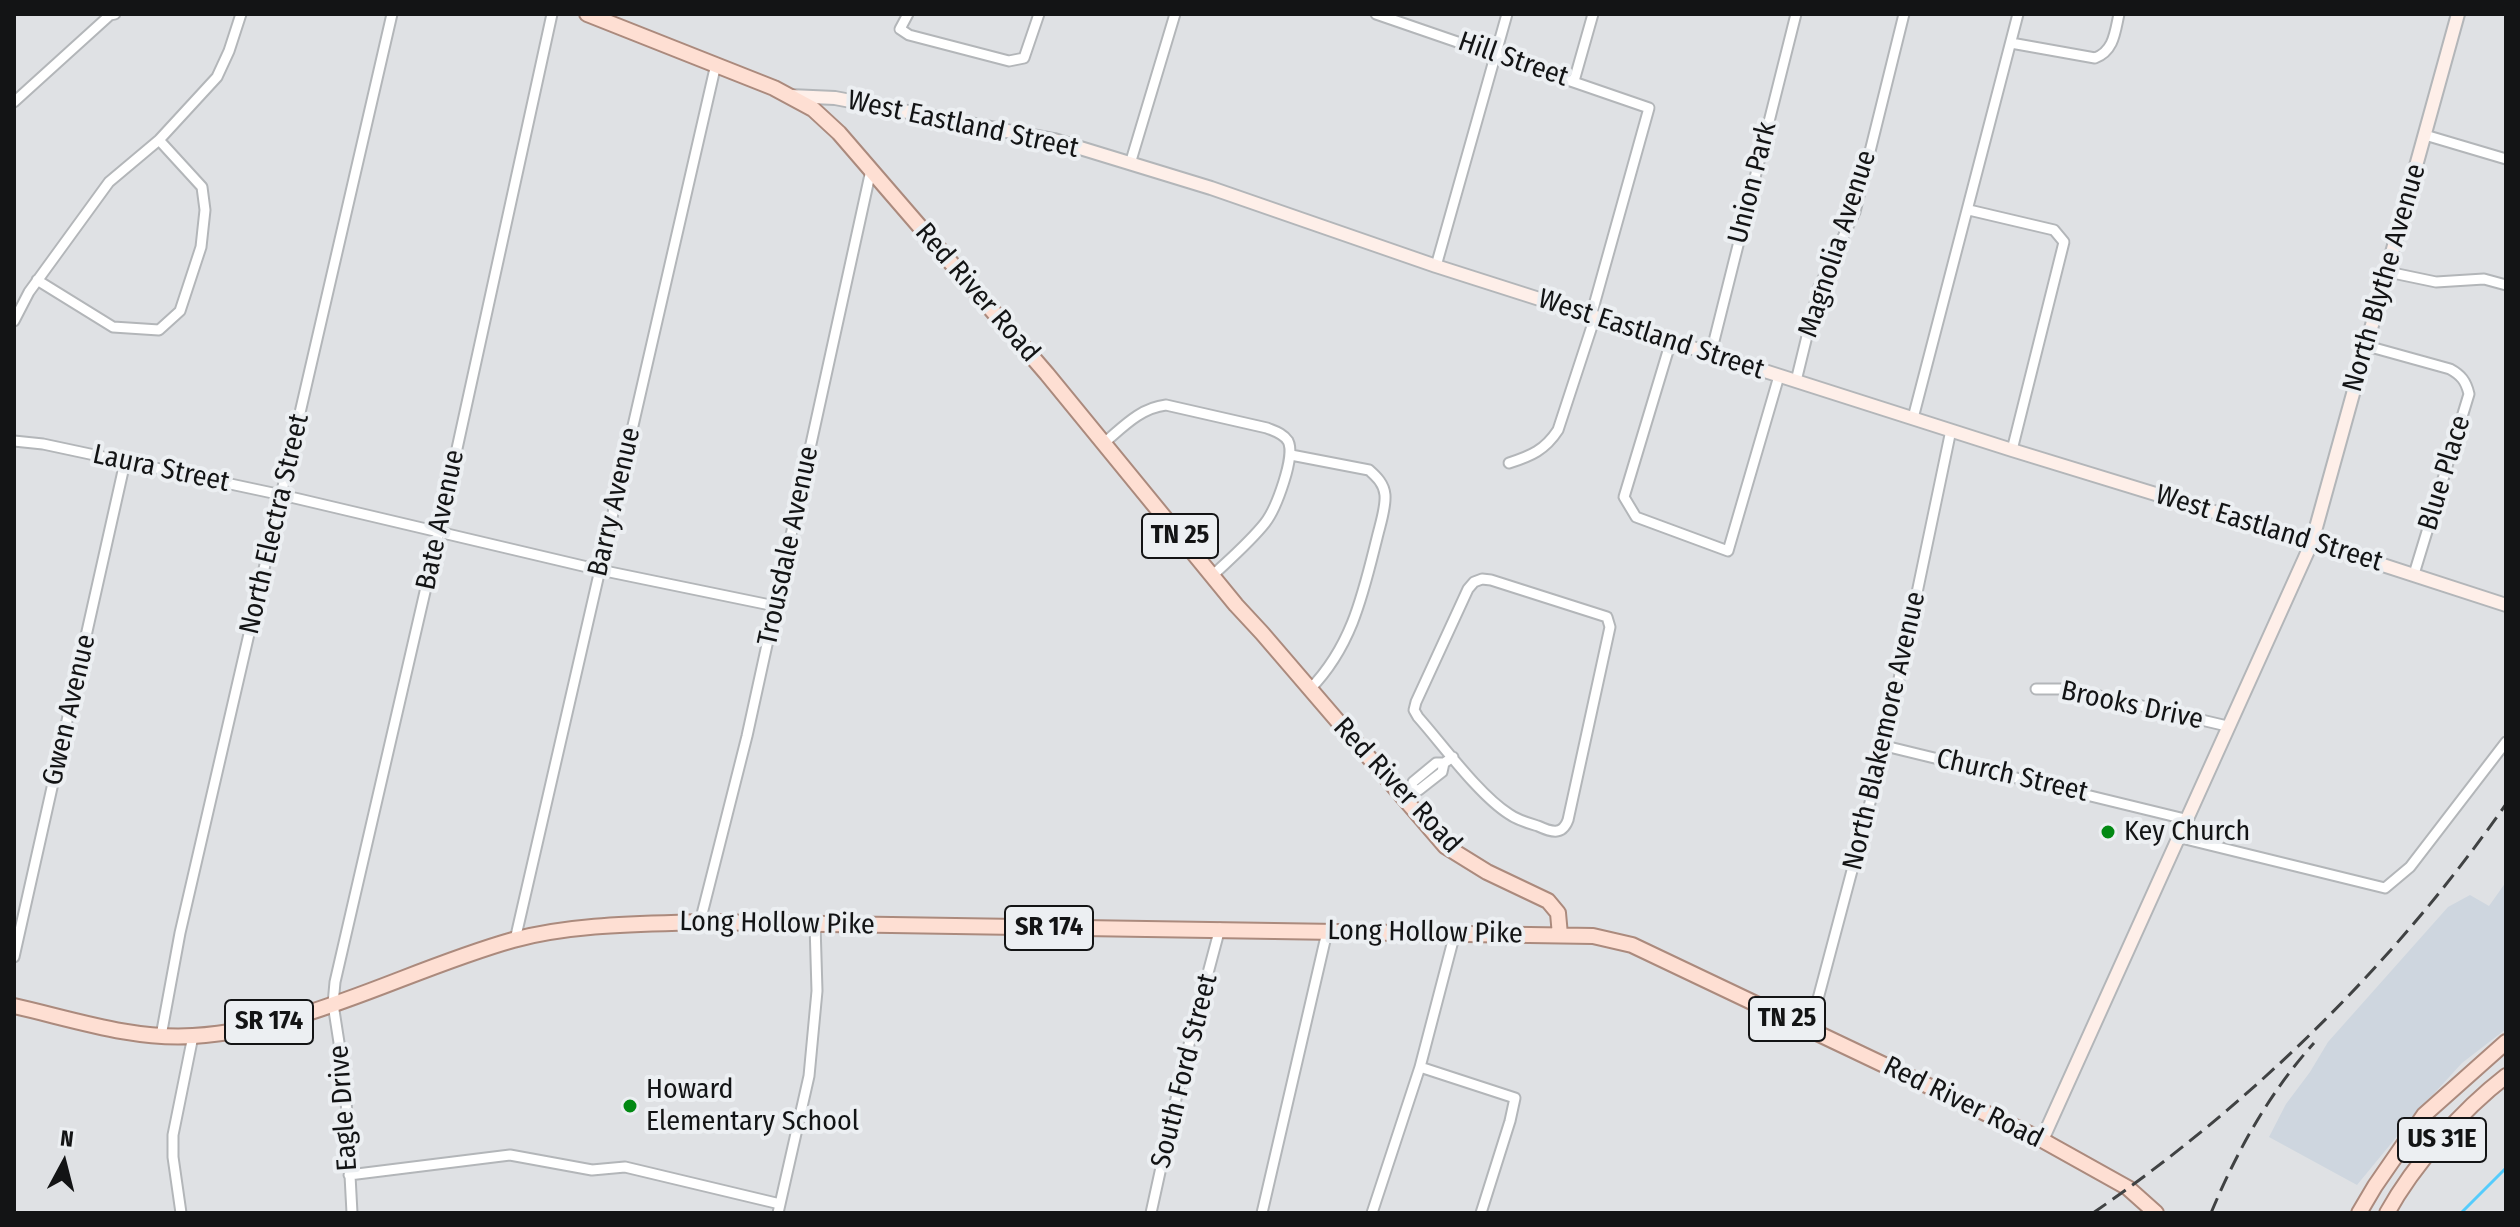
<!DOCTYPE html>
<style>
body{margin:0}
#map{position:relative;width:2520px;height:1227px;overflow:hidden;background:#dfe1e4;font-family:"Fira Sans Condensed",sans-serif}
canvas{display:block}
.frame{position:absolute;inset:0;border:16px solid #131415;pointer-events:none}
.north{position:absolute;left:24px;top:1123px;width:80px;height:80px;-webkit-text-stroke:6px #eceff2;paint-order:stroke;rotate:7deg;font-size:22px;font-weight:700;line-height:32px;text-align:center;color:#131415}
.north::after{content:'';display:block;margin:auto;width:28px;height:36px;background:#131415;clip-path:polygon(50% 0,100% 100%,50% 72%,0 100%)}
</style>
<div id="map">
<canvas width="2520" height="1227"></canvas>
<div class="frame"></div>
<div class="north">N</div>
</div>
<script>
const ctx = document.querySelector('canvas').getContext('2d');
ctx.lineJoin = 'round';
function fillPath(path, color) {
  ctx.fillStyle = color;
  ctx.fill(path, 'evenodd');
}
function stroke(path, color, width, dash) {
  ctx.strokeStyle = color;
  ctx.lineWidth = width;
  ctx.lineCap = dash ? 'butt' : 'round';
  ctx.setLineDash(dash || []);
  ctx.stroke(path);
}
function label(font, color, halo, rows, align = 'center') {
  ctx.font = font + ' "Fira Sans Condensed",sans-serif';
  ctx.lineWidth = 8;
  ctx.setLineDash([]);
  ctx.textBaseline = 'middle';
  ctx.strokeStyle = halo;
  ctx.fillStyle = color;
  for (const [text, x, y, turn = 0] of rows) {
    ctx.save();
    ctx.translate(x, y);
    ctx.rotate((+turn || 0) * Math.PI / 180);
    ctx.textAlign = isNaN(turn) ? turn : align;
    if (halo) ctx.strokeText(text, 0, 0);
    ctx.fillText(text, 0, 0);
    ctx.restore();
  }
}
fillPath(new Path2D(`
 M2506,882V1029L2462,1063L2417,1112L2357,1185L2269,1137L2286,1104L2310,1072L2328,1042L2448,907L2470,895L2489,906Z`), '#ced6df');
stroke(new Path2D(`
 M2461,1213L2506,1168`), '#55ccfc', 3);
const street = new Path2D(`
 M908,14L900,29L909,35L1009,61L1024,58L1039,14
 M1376,14L1649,108L1591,316
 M2011,43L2095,58C2114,51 2115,32 2119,14
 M1574,81L1593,14
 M14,102L110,15L115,14
 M2425,135L2506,159
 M1130,164L1175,14
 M1969,210L2054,230L2064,242L2012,450
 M1436,266L1507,14
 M2388,272L2436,282L2484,279L2506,285
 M37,280L113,327L159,330L180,311L201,247L205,210L202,187L159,140
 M14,321L29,292L109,182L159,140L217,77L229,51L241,14
 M1671,341L1624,497L1636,517L1728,551L1779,376
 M2367,346L2450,369C2461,375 2466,381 2469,394L2414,574
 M1711,353L1796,14
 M1796,381L1819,287L1855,212L1904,14
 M1913,418L2018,14
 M14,441L43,444L282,495L600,570L775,606
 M1104,443C1123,427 1140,408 1166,405L1267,428C1274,431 1283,433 1288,441C1296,456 1276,509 1265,523C1250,542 1230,559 1212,576
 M1291,455L1369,470C1377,477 1384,484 1385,495C1386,508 1380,525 1377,538C1363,594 1352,646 1310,689
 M1509,463C1531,456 1545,450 1558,430L1595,317
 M1482,579L1491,580L1607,617L1610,627L1568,820C1562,836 1551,832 1538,826C1528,823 1517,820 1509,814C1479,795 1442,744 1418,717L1414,710L1416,702L1468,589L1474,582Z
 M2036,689H2070L2227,726
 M1885,746L2185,819
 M1411,789L1419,790L1442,772L1444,763
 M1401,797L1411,789L1413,782L1436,763H1444L1453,757
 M2177,837L2385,888L2410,867L2506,742
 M700,922L747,736L871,170
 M515,940L716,64
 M14,957L125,462
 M1810,1029L1885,746L1951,430
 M161,1036L180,933L392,14
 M1420,1067L1455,933
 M349,1175L510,1155L592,1170L625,1167L780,1204
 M181,1213L173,1157V1135L193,1036
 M352,1213L345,1081L333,1004L335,982L439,531L552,14
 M778,1213L809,1076L817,991L815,924
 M1151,1213L1183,1067L1220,928
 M1262,1213L1327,932
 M1372,1213L1420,1067L1515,1098L1510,1121L1481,1213`);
const secondary = new Path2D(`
 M790,96L835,98L1054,140L1211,188L1436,266L2012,450L2312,542L2506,605
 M2042,1140L2312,542L2458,14`);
const primary = new Path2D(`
 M587,14L774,88L813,109L839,133L1047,374L1236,605L1262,633L1445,846L1487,872L1548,901L1558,913L1560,935
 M14,1006C72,1019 133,1040 193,1036C306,1029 406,970 513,940C572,924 639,924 700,922L1593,936L1632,945L2042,1140L2128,1188L2156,1213
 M2359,1213L2375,1186L2424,1115L2506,1042
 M2387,1213C2414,1164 2462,1110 2506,1076`);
stroke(street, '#b3b6b9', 13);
stroke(secondary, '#b3b6b9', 16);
stroke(primary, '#ab8a7d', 18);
stroke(street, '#fff', 9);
stroke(secondary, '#feefe9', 12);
stroke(primary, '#fedfd3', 14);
stroke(new Path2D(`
 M2093,1213C2253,1103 2395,963 2506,804
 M2211,1213C2237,1151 2269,1093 2314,1043`), '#404243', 3, [16, 8]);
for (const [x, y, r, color] of [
 [2108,832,8,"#028913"],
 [630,1106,8,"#028913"]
]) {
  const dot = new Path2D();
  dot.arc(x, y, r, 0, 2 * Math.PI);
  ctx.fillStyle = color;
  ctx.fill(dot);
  stroke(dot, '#eceff2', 3);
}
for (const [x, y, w] of [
 [1180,536,76],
 [1049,928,88],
 [1787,1019,76],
 [269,1022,88],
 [2442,1140,88]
]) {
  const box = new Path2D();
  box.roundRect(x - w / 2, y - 22, w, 44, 6);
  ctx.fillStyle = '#eceff2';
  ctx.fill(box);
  stroke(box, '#131415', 2);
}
label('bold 26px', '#131415', null, [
 ["TN 25",1180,536],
 ["SR 174",1049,928],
 ["TN 25",1787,1019],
 ["SR 174",269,1022],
 ["US 31E",2442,1140]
]);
label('28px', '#131415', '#eceff2', [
 ["Hill Street",1513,60,19],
 ["West Eastland Street",963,125,12],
 ["Union Park",1753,183,-76],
 ["Magnolia Avenue",1838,244,-72],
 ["North Blythe Avenue",2385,278,-74],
 ["Red River Road",977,293,49],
 ["West Eastland Street",1651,335,18],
 ["Laura Street",161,469,12],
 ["Blue Place",2445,473,-73],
 ["Barry Avenue",615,502,-77],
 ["Bate Avenue",441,520,-78],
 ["North Electra Street",275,524,-77],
 ["West Eastland Street",2269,529,17],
 ["Trousdale Avenue",789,546,-78],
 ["Brooks Drive",2132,706,12],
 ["Gwen Avenue",70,710,-77],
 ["North Blakemore Avenue",1885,731,-77],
 ["Church Street",2012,776,13],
 ["Red River Road",1397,786,47],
 ["Long Hollow Pike",777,924,1],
 ["Long Hollow Pike",1425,933,1],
 ["South Ford Street",1185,1071,-76],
 ["Red River Road",1963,1103,26],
 ["Eagle Drive",344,1108,-94]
]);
label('28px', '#131415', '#eceff2', [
 ["Key Church",2124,832],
 ["Howard",646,1090],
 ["Elementary School",646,1122]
], 'left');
</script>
